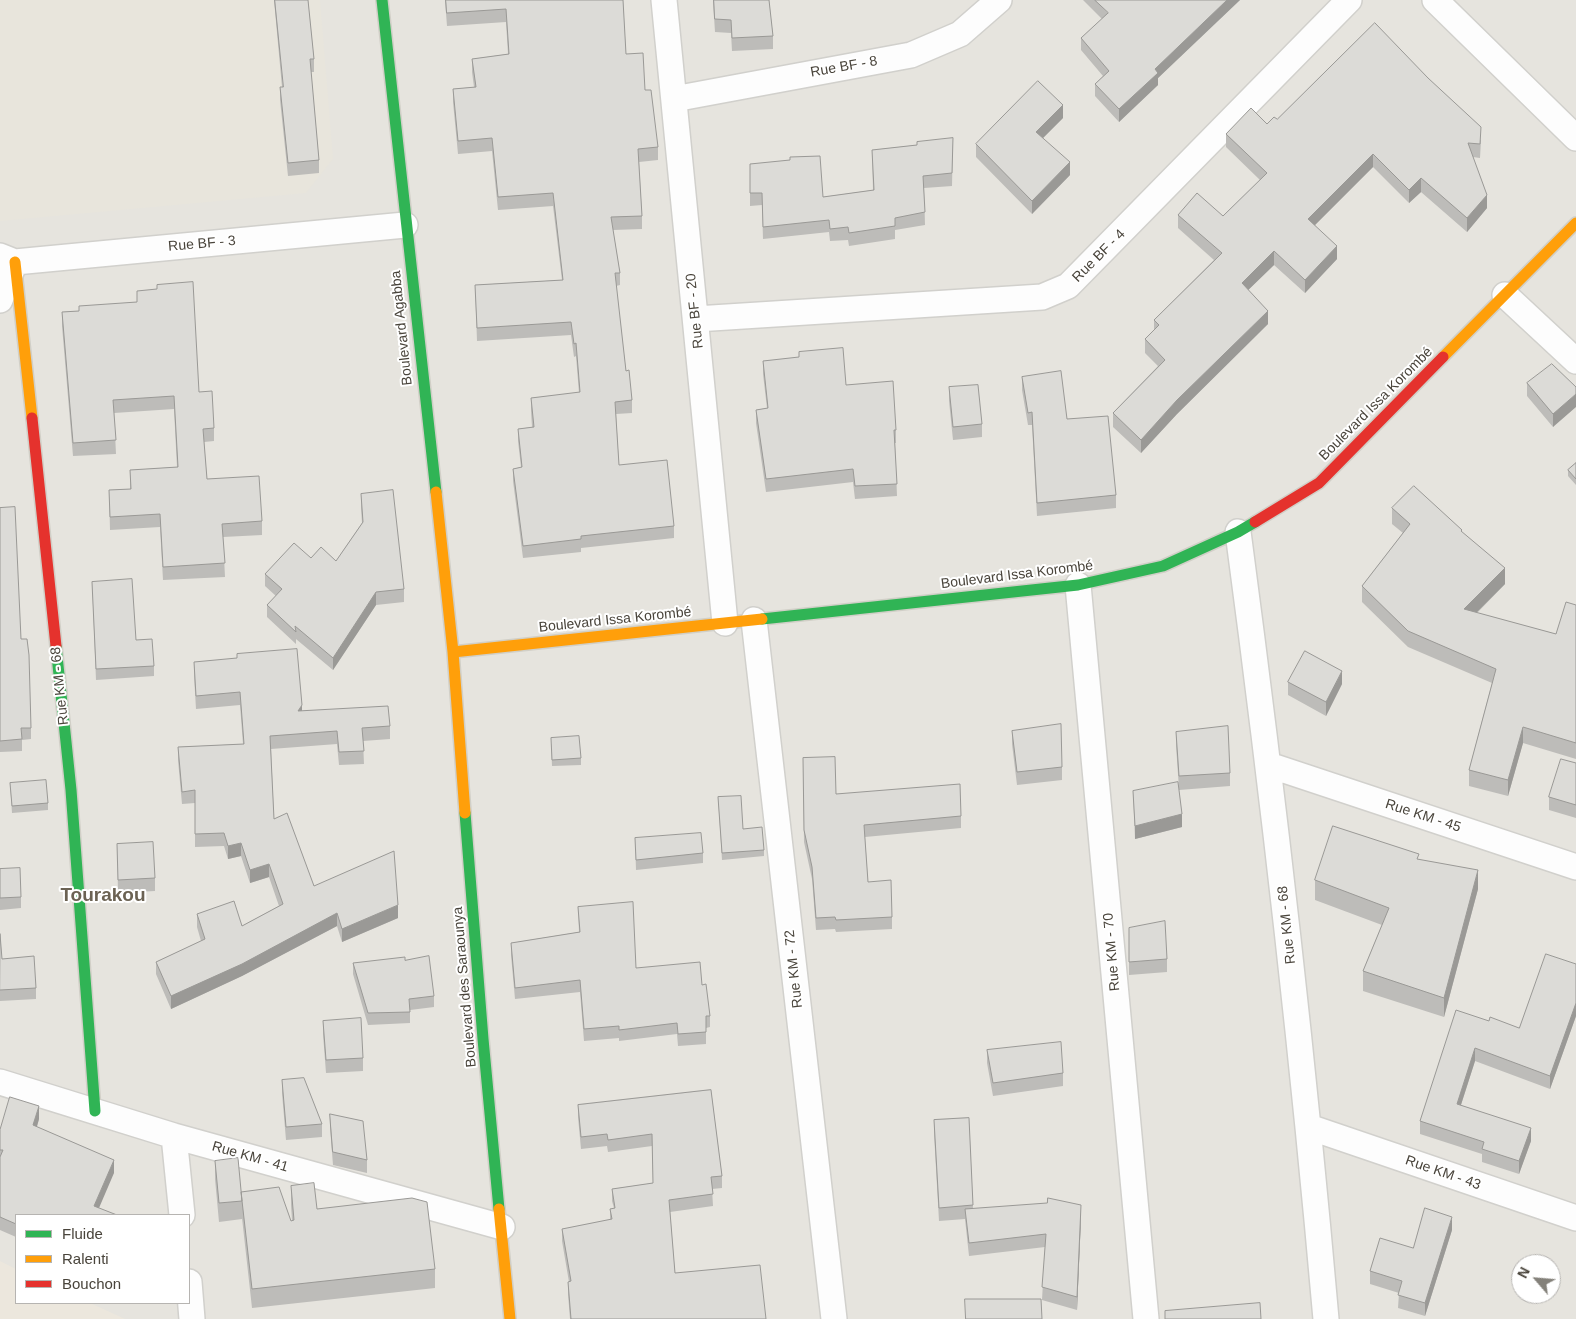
<!DOCTYPE html>
<meta charset="utf-8">
<style>
body{margin:0}
#map{position:relative;width:1576px;height:1319px;overflow:hidden;background:#f3f2ef;font-family:Arial,sans-serif}
canvas{display:block}
.legend{position:absolute;left:15px;top:1214px;width:175px;height:90px;box-sizing:border-box;background:#fff;border:1px solid #b6b4b1;margin:0;padding:6px 9px;list-style:none;font-size:15px;color:#49443b}
.legend li{display:flex;align-items:center;gap:10px;height:25px}
.legend b{width:25px;border:1px solid #b6b4b1}
.north{position:absolute;left:1511px;top:1254px;width:50px;height:50px;box-sizing:border-box;background:#fff;border:1px solid #b6b4b1;border-radius:50%;rotate:297deg;font-size:14px;font-weight:700;line-height:20px;text-align:center;color:#49443b}
.north::after{content:'';display:block;margin:auto;width:18px;height:22px;background:#84817a;clip-path:polygon(50% 0,100% 100%,50% 72%,0 100%)}
</style>
<div id="map">
<canvas width="1576" height="1319"></canvas>
<ul class="legend">
<li><b style="height:6px;background:#30b455"></b>Fluide</li>
<li><b style="height:6px;background:#ff9f0a"></b>Ralenti</li>
<li><b style="height:6px;background:#e5322d"></b>Bouchon</li>
</ul>
<div class="north">N</div>
</div>
<script>
const ctx = document.querySelector('canvas').getContext('2d');
ctx.lineJoin = 'round';
function fillPath(path, color) {
  ctx.fillStyle = color;
  ctx.fill(path, 'evenodd');
}
function stroke(path, color, width, dash) {
  ctx.strokeStyle = color;
  ctx.lineWidth = width;
  ctx.lineCap = dash ? 'butt' : 'round';
  ctx.setLineDash(dash || []);
  ctx.stroke(path);
}
function label(font, color, halo, rows, align = 'center') {
  ctx.font = font + ' Arial,sans-serif';
  ctx.lineWidth = 4;
  ctx.setLineDash([]);
  ctx.textBaseline = 'middle';
  ctx.strokeStyle = halo;
  ctx.fillStyle = color;
  for (const [text, x, y, turn = 0] of rows) {
    ctx.save();
    ctx.translate(x, y);
    ctx.rotate((+turn || 0) * Math.PI / 180);
    ctx.textAlign = isNaN(turn) ? turn : align;
    if (halo) ctx.strokeText(text, 0, 0);
    ctx.fillText(text, 0, 0);
    ctx.restore();
  }
}
fillPath(new Path2D(`
 M0,0H1576V1319H0ZM16,1215H189V1303H16ZM1521,1264H1551V1294H1521Z`), '#e6e4de');
fillPath(new Path2D(`
 M0,1261L16,1269V1303H90L125,1319H0Z`), '#ece7dd');
fillPath(new Path2D(`
 M0,0H320L333,159L306,193L0,221Z`), '#e8e5dc');
const street = new Path2D(`
 M664,0L725,623
 M1435,0L1576,138
 M674,99L911,55L960,34L999,0
 M0,256L15,262L405,225
 M1505,295L1576,361
 M0,300L15,262
 M696,319L1042,297L1068,286L1349,0
 M1238,532C1273,794 1303,1056 1326,1319
 M1078,585L1146,1319
 M754,620L834,1319
 M1269,765L1576,867
 M0,1082L174,1136L502,1227
 M1309,1127L1576,1218
 M174,1136L182,1215
 M189,1282L192,1319`);
const fast = new Path2D(`
 M382,0L436,492
 M762,619L1078,585L1163,566L1238,532L1255,522
 M56,646L71,790L95,1111
 M465,813L483,1039L499,1209`);
const slow = new Path2D(`
 M15,262L32,418
 M1443,357L1576,223
 M436,492L453,652L465,813
 M453,652L762,619
 M499,1209L510,1319`);
const jam = new Path2D(`
 M32,418L56,646
 M1255,522L1319,483L1443,357`);
stroke(street, '#d1d0cc', 28);
stroke(fast, '#d1cfc7', 14);
stroke(slow, '#d1cfc7', 14);
stroke(jam, '#d1cfc7', 14);
stroke(street, '#fdfdfd', 25);
stroke(fast, '#30b455', 11);
stroke(slow, '#ff9f0a', 11);
stroke(jam, '#e5322d', 11);
fillPath(new Path2D(`
 M274,0H308L314,59V72H311L319,160V173L288,176L280,100V87H282Z
 M445,0H623L626,54L645,90L658,147V160L639,162L642,216V229L613,230L620,273V285L616,286L626,371L632,400V413L616,414L619,465L674,526V538L581,548V552L523,558L513,481V469L521,467L518,441V429L532,427L531,411V398L579,393L576,356L574,357L571,335L477,341L475,285L562,280L553,206L498,210L492,151L458,154L453,102V89L474,87L472,72V59L508,54L506,22L447,26Z
 M713,0H769L773,36V49L732,51L731,33L715,32Z
 M1083,0H1240L1158,78V85L1119,122L1095,96V84L1103,76L1081,50V38L1102,19Z
 M1063,118L1043,138L1070,175L1032,214L976,157V144Z
 M1277,119L1481,140L1480,158L1473,157L1487,208L1467,232L1421,192L1409,203L1373,167L1315,225L1337,259L1305,293L1274,265L1248,290L1268,324L1177,414L1141,453L1113,427V413L1158,366L1145,353V339L1154,330V320L1214,260L1178,228V215L1223,216L1260,180L1226,147V134L1267,124Z
 M953,138L952,186L924,188L925,225L895,230V239L849,246L848,240L830,241L829,232L763,239L762,205L750,206V164L823,197L873,190L872,150L917,145Z
 M137,291L199,392L214,428V441L204,442L207,479L262,521V535L223,537L225,577L163,580L160,527L110,530L109,490L130,489V470L177,467L174,409L114,413L116,454L73,456L62,326V312L79,311L137,302Z
 M799,352L846,385L896,430V443H895L897,496L855,499L853,482L766,492L756,423V410L767,408L763,374V361L799,358Z
 M1022,377L1067,419L1116,495V508L1037,516L1032,425H1028L1022,390Z
 M1527,383L1576,387L1553,427L1527,396Z
 M949,387L982,424V437L953,440L949,401Z
 M1576,463V485L1568,476V470Z
 M361,494L404,589V602L376,605L333,670L296,639V644L267,617V605L276,596L265,586V574L311,558L336,561L362,523L361,507Z
 M0,508L21,639L31,728V739L22,740V751L0,752Z
 M1392,508L1462,533L1505,584L1477,613L1556,634L1576,605V759L1523,743L1508,796L1469,786V770L1492,683L1408,647L1362,602V586L1403,533L1392,524Z
 M92,582L136,640L154,666V676L96,680Z
 M194,662L302,711L390,726V739L363,741L364,764L339,765L337,744L271,749L274,819L314,886L398,918L342,942L337,926L242,976L171,1009L156,974V962L201,941L197,927V914L242,926L279,906L269,877L250,883L241,856L228,859L224,846L195,847V803L182,804L178,760V747L243,744L240,705L196,709L194,675Z
 M1288,682L1342,684L1326,716L1288,695Z
 M1012,731L1062,767V780L1017,785L1012,744Z
 M1176,732L1230,773V786L1179,790L1182,827L1135,839L1133,791L1179,789L1176,745Z
 M551,744L581,758V765L552,766Z
 M803,758L836,794L961,816V828L865,837L868,882L892,917V929L836,932L835,929L816,930L812,879L804,842Z
 M1576,763V818L1549,810V797Z
 M10,783L48,803V810L12,813Z
 M718,797L743,829L764,850V856L722,860Z
 M635,838L703,853V863L636,870Z
 M117,844L155,878V891L118,893Z
 M1419,859L1478,889L1444,1017L1363,991V971L1382,925L1315,900V880Z
 M0,869L21,897V908L0,910Z
 M578,907L636,968L702,985L710,1016V1027L706,1028V1044L678,1046L677,1034L619,1041V1038L584,1041L580,992L515,999L511,955V943L579,932Z
 M1129,928L1167,959V972L1129,975Z
 M0,934L2,959L36,988V999L0,1001Z
 M405,960L434,996V1007L410,1010V1023L368,1025L353,974V963Z
 M1576,964V1016L1550,1089L1475,1061L1461,1105L1531,1141L1519,1174L1482,1162V1154L1420,1134V1121L1489,1021L1519,1028Z
 M323,1021L363,1058V1071L326,1073L323,1034Z
 M987,1050L1063,1073V1086L993,1096L987,1063Z
 M282,1080L322,1124V1137L286,1140L282,1093Z
 M711,1090L722,1176V1188L712,1189L713,1206L670,1212L675,1273L766,1319H570L568,1294V1282H569L562,1241V1229L610,1220V1209L614,1208L612,1201V1189L653,1183L652,1146L608,1152L607,1146L581,1149L578,1117V1105Z
 M330,1114L367,1160V1173L333,1165L330,1127Z
 M969,1118L973,1209L1081,1218L1077,1310L1042,1300L1045,1247L969,1256L965,1219L939,1221L934,1133V1120Z
 M39,1119L37,1127L114,1173L16,1215V1237L0,1230V1130Z
 M215,1161L241,1193L291,1221L292,1220L291,1205V1186L317,1209L435,1269V1288L252,1308L242,1218V1219L219,1222L215,1179Z
 M1452,1230L1425,1316L1398,1308L1399,1293L1370,1284V1271L1413,1248Z`), '#bdbcb9');
fillPath(new Path2D(`
 M1227,0H1240L1158,78V85L1119,122V109L1155,69Z
 M1063,105V118L1036,145V132Z
 M1373,154V167L1308,232V219Z
 M1070,162V175L1032,214V201Z
 M1421,178V192L1409,203V190Z
 M1487,195V208L1467,232V218Z
 M1337,246V259L1305,293V280Z
 M1274,251V265L1242,296V283Z
 M1268,311V324L1177,414L1141,453V440L1177,400Z
 M1576,394V407L1553,427V414Z
 M1505,568V584L1464,625V609Z
 M376,592V605L333,670V658Z
 M1342,671V684L1326,716V702Z
 M302,705V718L298,711Z
 M1523,727V743L1508,796V780Z
 M1182,814V827L1135,839V826Z
 M241,843V856L228,859V846Z
 M269,864V877L250,883V870Z
 M1478,870V889L1444,1017V998Z
 M398,905V918L342,942V929Z
 M337,913V926L242,976L171,1009V996Z
 M1576,1003V1016L1550,1089V1076Z
 M1475,1048V1061L1457,1117V1104Z
 M39,1106V1119L33,1139V1125Z
 M1531,1128V1141L1519,1174V1161Z
 M114,1160V1173L96,1215L94,1206Z
 M1081,1205V1218L1077,1310V1297Z
 M1452,1217V1230L1425,1316V1303Z`), '#9a9996');
const building = new Path2D(`
 M275,0H308L314,59H310L319,160L288,163L280,87H283Z
 M446,0H623L626,54L643,53L645,90H651L658,147L638,149L642,216L611,217L620,273H615L626,371L629,370L632,400L615,402L619,465L667,460L674,526L581,536V539L523,546L513,469L522,467L518,429L534,427L531,398L580,392L576,343L574,344L571,322L477,328L475,285L563,280L553,193L498,197L492,138L458,141L453,89L476,87L472,59L509,54L506,9L447,13Z
 M714,0H769L773,36L732,38L731,20L715,19Z
 M1095,0H1227L1155,69L1158,73L1119,109L1095,84L1109,71L1081,38L1108,13Z
 M1375,23L1428,78L1481,127L1480,144L1468,143L1487,195L1467,218L1421,178L1409,190L1373,154L1308,219L1337,246L1305,280L1274,251L1242,283L1268,311L1177,400L1141,440L1113,413L1165,360L1145,339L1159,325L1154,320L1222,253L1178,215L1197,193L1223,216L1267,173L1226,134L1251,108L1267,124L1274,117L1277,119Z
 M1038,81L1063,105L1036,132L1070,162L1032,201L976,144Z
 M953,138L952,173L923,176L925,212L895,218V226L849,233L848,227L830,229L829,220L763,227L762,193H750V164L790,160V157L820,156L823,197L874,190L872,150L917,145V142Z
 M193,282L199,392L212,391L214,428L203,429L207,479L259,476L262,521L222,524L225,563L163,567L160,514L110,517L109,490L131,489L130,470L178,467L174,396L113,400L116,440L73,443L62,312L79,311V306L137,302V291L157,289V285Z
 M843,348L846,385L893,381L896,430H894L897,484L855,486L853,469L766,479L756,410L768,408L763,361L799,357V352Z
 M1552,364L1576,387V394L1553,414L1527,383Z
 M1061,371L1067,419L1108,416L1116,495L1037,503L1032,412L1028,413L1022,377Z
 M978,385L982,424L953,427L949,387Z
 M1576,463V479L1568,470Z
 M1414,486L1462,530L1461,531L1505,568L1464,609L1556,634L1566,602L1576,605V743L1523,727L1508,780L1469,770L1496,669L1408,631L1362,586L1410,524L1392,508Z
 M393,490L404,589L376,592L333,658L295,626L296,632L267,605L282,589L265,574L294,543L311,558L321,547L336,561L363,522L361,494Z
 M15,507L21,639H27L29,655L31,728H21L22,739L0,741V508Z
 M132,579L136,640L152,639L154,666L96,669L92,582Z
 M297,649L302,705L298,711L388,706L390,726L362,728L364,751L339,752L337,731L270,736L274,819L287,813L314,886L394,851L398,905L342,929L337,913L242,964L171,996L156,962L205,939L197,914L234,901L242,926L283,904L269,864L250,870L241,843L228,846L224,833L195,834V790L182,792L178,747L244,744L240,692L196,696L194,662L237,658V654Z
 M1305,651L1342,671L1326,702L1288,682Z
 M1061,724L1062,767L1017,772L1012,731Z
 M1228,726L1230,773L1179,776L1176,732Z
 M579,736L581,758L552,760L551,738Z
 M835,757L836,794L960,784L961,816L864,825L868,882L891,880L892,917L836,920L835,917L816,918L812,867L804,830L803,758Z
 M1561,759L1576,763V805L1549,797Z
 M46,780L48,803L12,806L10,783Z
 M1178,782L1182,814L1135,826L1133,791Z
 M741,796L743,829L762,827L764,850L722,853L718,797Z
 M1333,826L1419,854L1417,859L1478,870L1444,998L1363,971L1389,908L1315,880Z
 M701,833L703,853L636,860L635,838Z
 M153,842L155,878L118,880L117,844Z
 M20,868L21,897L0,898V869Z
 M633,902L636,968L700,962L702,985L706,984L710,1016H706V1032L678,1034L677,1023L619,1030V1026L584,1029L580,980L515,988L511,943L580,932L578,907Z
 M1165,921L1167,959L1129,962V928Z
 M0,934L2,959L34,956L36,988L0,990Z
 M1546,954L1576,964V1003L1550,1076L1475,1048L1457,1104L1531,1128L1519,1161L1482,1149L1484,1142L1420,1121L1456,1010L1489,1021L1490,1017L1519,1028Z
 M429,956L434,996L409,999L410,1012L368,1013L353,963L405,957V960Z
 M361,1018L363,1058L326,1060L323,1021Z
 M1061,1042L1063,1073L993,1083L987,1050Z
 M304,1078L322,1124L286,1127L282,1080Z
 M711,1090L722,1176L711,1177L713,1194L669,1200L675,1273L760,1265L766,1319H571L568,1282L571,1281L562,1229L612,1219L610,1209L615,1208L612,1189L653,1183L652,1134L608,1140L607,1134L581,1137L578,1105Z
 M10,1097L39,1106L33,1125L114,1160L94,1206L117,1215H16V1224L0,1217V1157L3,1150H0V1130Z
 M330,1114L363,1121L367,1160L333,1152Z
 M969,1118L973,1205L939,1208L934,1120Z
 M238,1158L242,1201L219,1203L215,1161Z
 M314,1183L317,1209L412,1198L427,1202L435,1269L252,1289L241,1192L279,1187L291,1221L294,1220L291,1186Z
 M1048,1198L1081,1205L1077,1297L1042,1287L1046,1234L969,1243L965,1209L1047,1203Z
 M1425,1208L1452,1217L1425,1303L1398,1295L1402,1281L1370,1271L1380,1238L1413,1248Z
 M965,1299H1041L1042,1319H966Z
 M1260,1303L1261,1319H1165V1311Z`);
fillPath(building, '#dcdbd7');
stroke(building, '#9a9996', 1);
label('14px', '#49443b', '#fff', [
 ["Rue BF - 8",844,67,-10],
 ["Rue BF - 3",202,244,-5],
 ["Rue BF - 4",1099,256,-45],
 ["Rue BF - 20",695,311,-96],
 ["Boulevard Agabba",402,328,-96],
 ["Boulevard Issa Korombé",1376,404,-45],
 ["Boulevard Issa Korombé",1017,575,-7],
 ["Boulevard Issa Korombé",615,620,-6],
 ["Rue KM - 68",60,686,-96],
 ["Rue KM - 45",1423,816,18],
 ["Rue KM - 68",1287,925,-96],
 ["Rue KM - 70",1112,952,-95],
 ["Rue KM - 72",794,969,-96],
 ["Boulevard des Saraounya",465,987,-95],
 ["Rue KM - 41",250,1157,16],
 ["Rue KM - 43",1443,1173,19]
]);
label('bold 19px', '#6b6253', '#fff', [
 ["Tourakou",103,896]
]);
</script>
